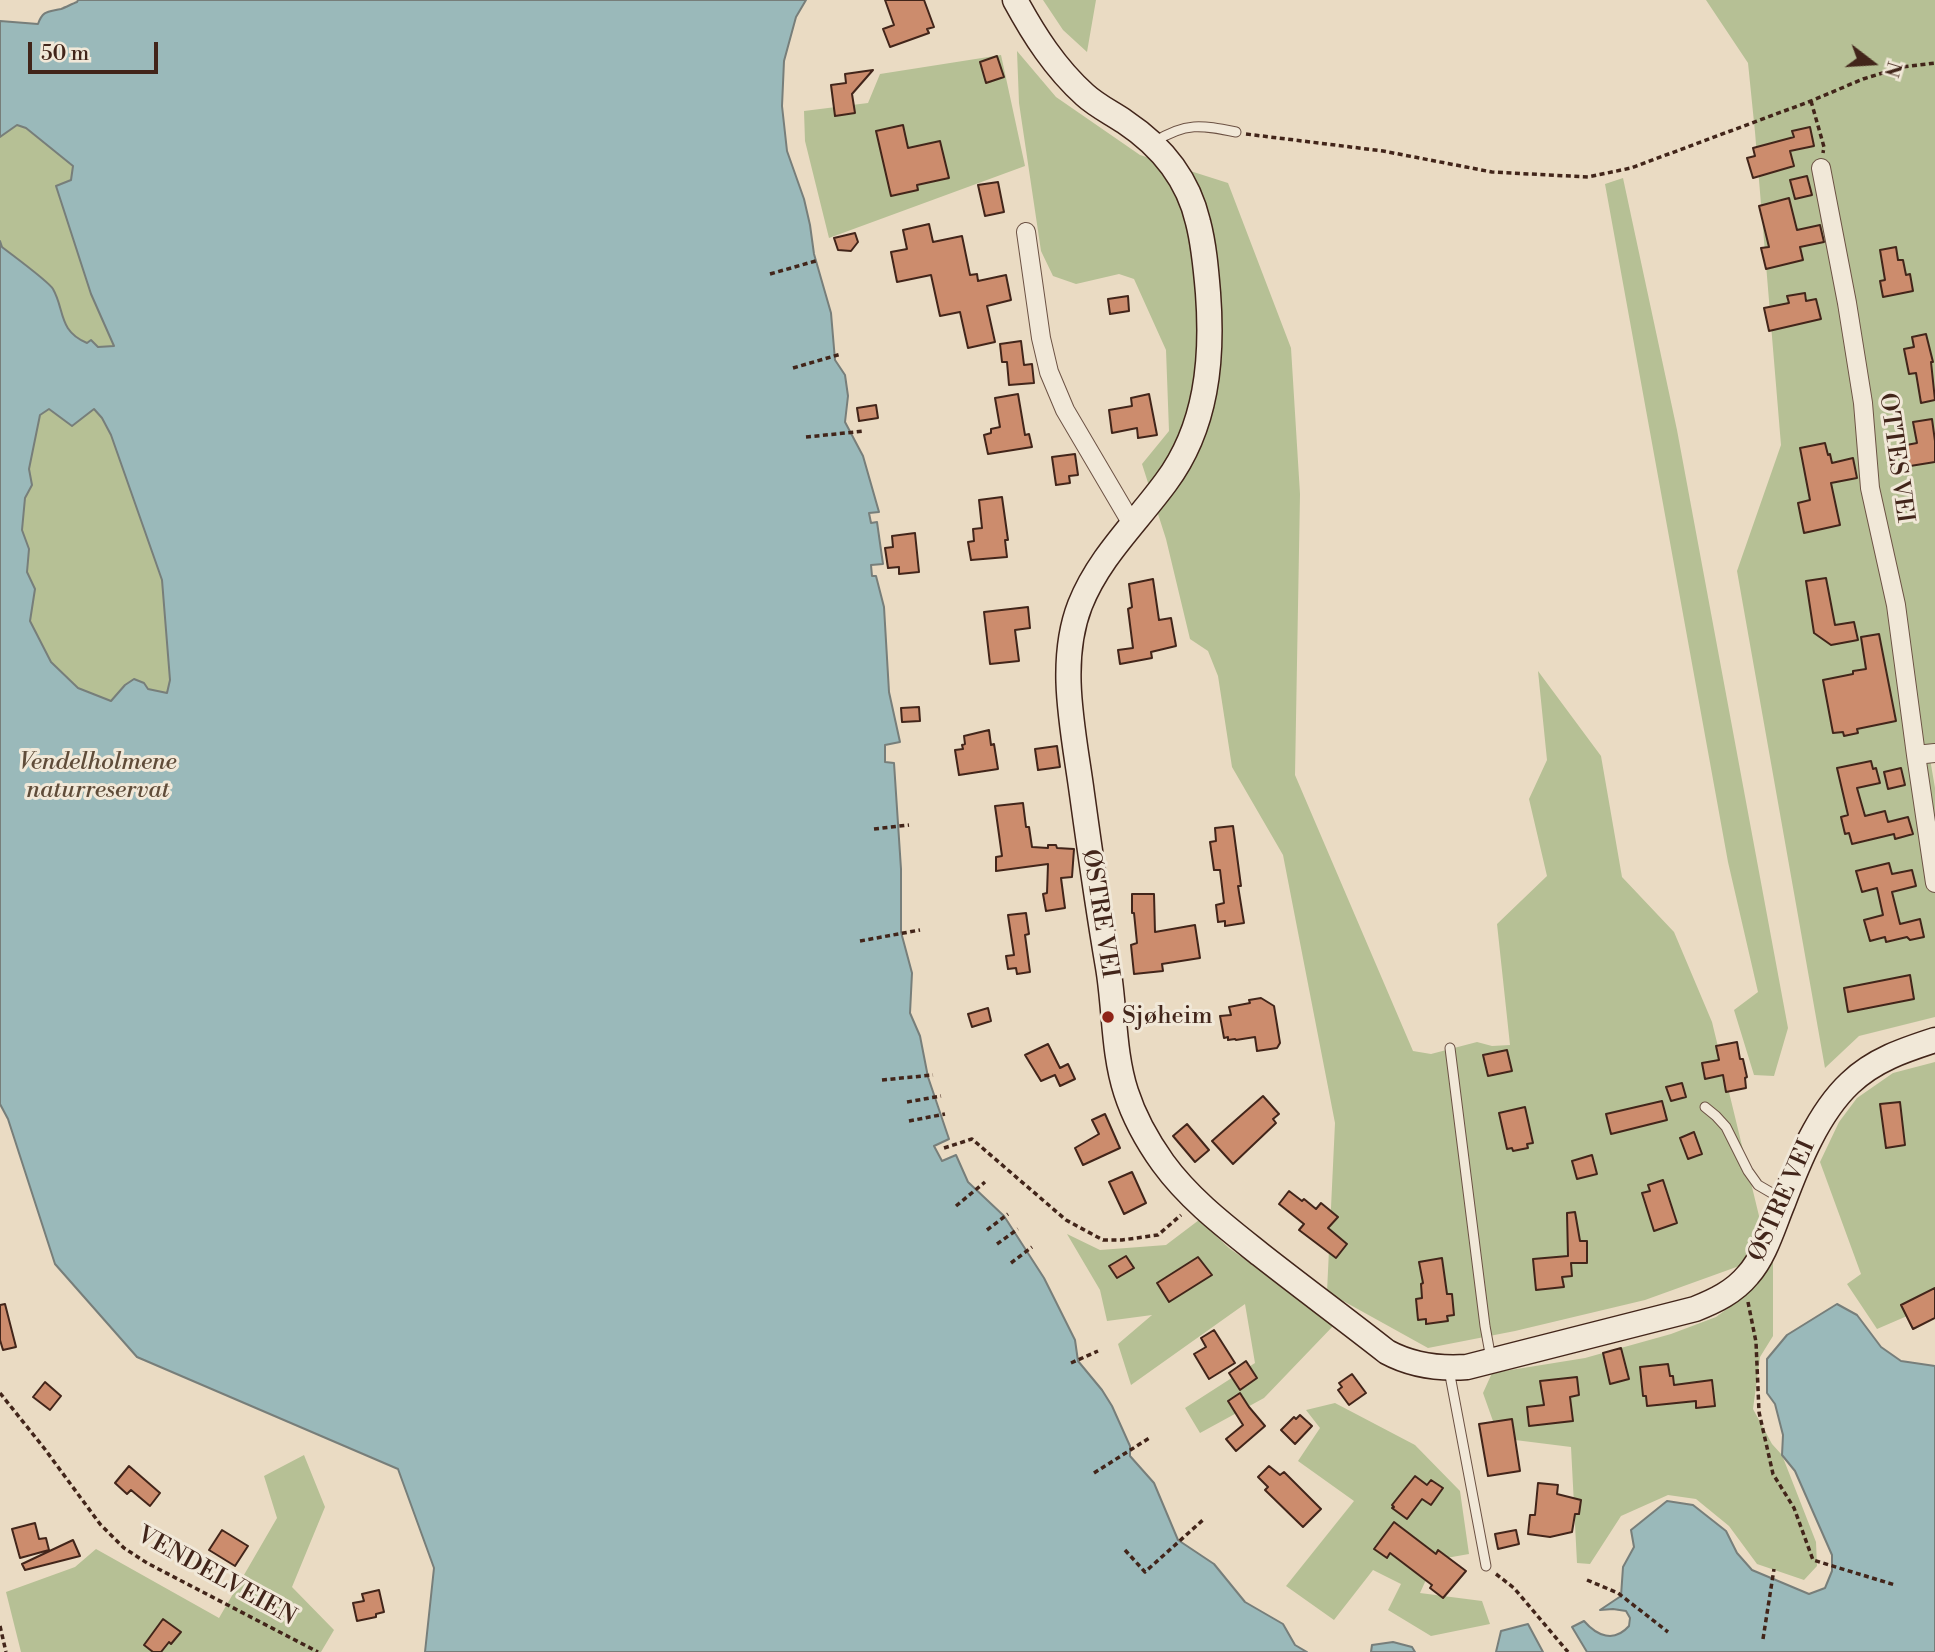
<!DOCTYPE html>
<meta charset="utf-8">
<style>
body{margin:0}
#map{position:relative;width:1935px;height:1652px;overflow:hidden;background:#eadbc3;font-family:"Libre Bodoni",serif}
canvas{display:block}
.north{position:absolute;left:1837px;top:28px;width:70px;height:70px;-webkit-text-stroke:5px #f1e8d8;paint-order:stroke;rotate:107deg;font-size:19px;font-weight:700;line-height:28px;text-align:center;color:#42251a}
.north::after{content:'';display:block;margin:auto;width:24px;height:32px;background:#42251a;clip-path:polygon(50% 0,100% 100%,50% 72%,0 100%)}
.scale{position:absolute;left:28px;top:42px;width:130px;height:32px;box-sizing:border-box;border:4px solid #42251a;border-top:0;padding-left:9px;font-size:21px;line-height:24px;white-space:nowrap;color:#42251a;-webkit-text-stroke:5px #f1e8d8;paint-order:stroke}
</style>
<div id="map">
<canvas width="1935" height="1652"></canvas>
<div class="north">N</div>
<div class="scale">50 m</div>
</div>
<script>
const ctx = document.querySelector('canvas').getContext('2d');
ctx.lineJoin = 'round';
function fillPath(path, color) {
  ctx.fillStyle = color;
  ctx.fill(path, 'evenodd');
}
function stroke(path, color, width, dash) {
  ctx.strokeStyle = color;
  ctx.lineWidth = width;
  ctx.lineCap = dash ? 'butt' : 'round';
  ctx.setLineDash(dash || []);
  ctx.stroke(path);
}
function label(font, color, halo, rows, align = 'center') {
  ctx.font = font + ' "Libre Bodoni",serif';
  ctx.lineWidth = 6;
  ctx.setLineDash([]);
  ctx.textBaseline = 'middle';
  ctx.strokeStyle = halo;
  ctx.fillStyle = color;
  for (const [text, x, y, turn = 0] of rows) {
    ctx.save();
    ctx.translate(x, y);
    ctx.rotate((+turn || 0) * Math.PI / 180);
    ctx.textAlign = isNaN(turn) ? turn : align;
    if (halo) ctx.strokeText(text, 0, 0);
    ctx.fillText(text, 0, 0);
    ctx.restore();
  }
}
fillPath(new Path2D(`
 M1043,0H1096L1087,52L1063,30Z
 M1706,0H1935V751L1929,753L1935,788V1017L1859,1036L1825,1068L1737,571L1781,445L1755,132L1748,63Z
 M1017,51L1056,97L1140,155L1228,183L1291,348L1300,494L1295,775L1413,1051L1431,1054L1477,1042L1492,1046L1510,1045L1497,924L1547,876L1529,799L1547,760L1538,671L1601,756L1622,877L1674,932L1712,1022L1760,1220L1742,1265L1645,1300L1515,1331L1428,1348L1327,1292L1335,1123L1283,855L1232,767L1218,676L1208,651L1190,639L1166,539L1142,464L1169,431L1166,350L1134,279L1119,274L1076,284L1053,276L1041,251L1019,103Z
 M1001,55L1025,166L829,238L805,141L804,111L868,103L880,74Z
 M0,112L88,154L136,319L197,800L0,1070Z
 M1623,178L1677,430L1788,1028L1774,1076L1754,1075L1734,1010L1758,992L1728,862L1605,184Z
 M1935,1062V1304L1877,1329L1847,1284L1861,1274L1820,1162L1839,1122L1857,1098L1893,1073Z
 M1199,1220L1229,1248L1335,1324L1264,1398L1200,1433L1185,1408L1255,1363L1245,1304L1131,1385L1118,1344L1152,1315L1107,1321L1100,1290L1067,1234L1100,1250L1166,1245Z
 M1773,1260V1336L1760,1357L1753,1409L1772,1444L1782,1455L1816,1542L1817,1566L1804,1580L1757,1564L1729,1526L1696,1499L1668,1495L1621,1516L1590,1564L1577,1563L1571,1447L1499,1438L1483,1393L1492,1373L1585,1358L1671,1334L1716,1317L1746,1295Z
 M1335,1403L1415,1445L1460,1491L1469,1554L1435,1560L1420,1593L1482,1601L1490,1624L1431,1636L1388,1610L1401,1584L1373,1570L1334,1620L1286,1586L1354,1501L1298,1461L1320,1428L1306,1410Z
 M304,1455L325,1507L292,1587L334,1630L321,1652H21L6,1592L75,1567L96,1549L219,1618L277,1518L264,1476Z`), '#b6c095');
const water = new Path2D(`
 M78,0H806L796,17L784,61L782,106L787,151L804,199L810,225L814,254L831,313L835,360L845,375L848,396L845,422L863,456L879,512L869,513L871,523L877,522L883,564L871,565L872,576H876L884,607L889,692L900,742L885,745V762L894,763L901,869V932L912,973L910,1013L920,1036L928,1077L949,1139L934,1146L942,1161L956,1155L968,1182L1004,1216L1044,1278L1075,1340L1078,1361L1102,1390L1112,1406L1130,1446V1456L1154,1483L1178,1540L1214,1564L1245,1602L1283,1624L1295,1645L1307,1652H425L434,1568L398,1469L137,1357L55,1264L8,1119L0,1104V241L2,247C12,255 48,281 53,289C65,310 58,331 87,343L91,340L98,347L114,346L91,294L56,186L71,180L73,166L26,128L17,125L0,137V21L38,24C43,10 48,12 61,9C66,7 72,4 77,2ZM49,409L72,426L94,409L102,418L111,435L162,580L170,680L167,693L148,689L144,683L134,679L125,685L111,701L78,688L51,662L30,621L35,589L27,572L29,549L22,530L25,498L32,485L29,469L40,415Z
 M1837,1304L1857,1315L1881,1347L1901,1361L1935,1366V1652H1587L1572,1627L1584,1621C1597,1636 1614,1643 1629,1626L1630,1618L1626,1611L1613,1609L1600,1610L1621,1596L1623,1567L1634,1547L1631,1530L1667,1501L1693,1505L1726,1531L1737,1553L1752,1570L1809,1594L1825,1588L1832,1571V1555L1795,1471L1782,1455L1783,1435L1775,1404L1767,1393V1359L1787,1335Z
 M1528,1624L1543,1652H1496L1501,1631Z
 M1393,1642L1412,1647L1415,1652H1371L1372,1645Z`);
fillPath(water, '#9ab9ba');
stroke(water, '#777e7a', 2);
const building = new Path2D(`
 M885,0H924L934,27L927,29L929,33L890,47L883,29L894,25Z
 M997,56L1004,77L986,83L980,62Z
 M873,70L852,94L855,113L835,116L831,85L846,83L845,74Z
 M903,125L908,148L940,141L949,178L917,185L918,190L891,196L876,131Z
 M1810,127L1814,146L1790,151L1794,166L1753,178L1747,158L1755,156L1753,148L1794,137L1792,131Z
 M1807,176L1812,195L1795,199L1790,180Z
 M998,182L1004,212L985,216L978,185Z
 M1789,198L1797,230L1820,225L1824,242L1800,247L1803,260L1766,269L1761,248L1769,247L1759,206Z
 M929,224L933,242L962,236L970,275L977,274L978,281L1006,275L1011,300L987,306L995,342L968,348L960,312L940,316L931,275L897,282L891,252L907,249L903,230Z
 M855,233L858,242L851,251L838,250L834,238Z
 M1896,247L1898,260H1903L1906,275L1910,274L1913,291L1883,297L1880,281L1885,280L1880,250Z
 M1805,293L1806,301L1816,299L1821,319L1769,331L1764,308L1789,303L1787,296Z
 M1128,296L1129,311L1110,314L1108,299Z
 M1926,334L1933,362H1931L1935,400L1921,403L1916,373L1909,374L1904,349L1914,347L1912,337Z
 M1021,341L1024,365L1032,364L1034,383L1009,385L1007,362H1002L1000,344Z
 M1018,394L1025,435L1029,434L1032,447L988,454L984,435L991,433V429L1000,427L995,398Z
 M1149,394L1157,435L1138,438L1137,428L1112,433L1109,410L1132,406L1131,398Z
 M876,405L878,418L859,421L857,408Z
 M1932,419L1935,441V462L1904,467L1901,446L1917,443L1913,422Z
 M1825,443L1828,455L1830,454L1832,463L1853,458L1857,478L1831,483L1840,525L1804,533L1798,503L1810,500L1800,448Z
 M1075,454L1078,475L1069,476L1070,483L1056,485L1052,457Z
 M1002,497L1008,540H1005L1007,557L971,560L968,542L974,541L973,529L982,528L979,500Z
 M915,533L919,572L899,574V567L888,568L885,548L893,547L892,536Z
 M1826,578L1835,625L1854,622L1858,640L1831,645L1814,633L1806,581Z
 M1153,579L1159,620L1171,618L1176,646L1151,652L1152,658L1120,664L1118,650L1133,648L1128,609L1132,607L1129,584Z
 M1028,607L1030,628L1015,630L1019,661L990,664L984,612Z
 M1879,634L1896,721L1857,729L1858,733L1844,736L1843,732L1833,733L1823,680L1853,674V671L1866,669L1861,637Z
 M919,707L920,721L902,722L901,708Z
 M989,730L991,745L994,744L998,769L959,775L955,750L963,749L962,745L965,744L964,736Z
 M1057,746L1060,767L1038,770L1035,749Z
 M1871,761L1873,769L1876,768L1880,783L1857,788L1865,816L1885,811L1888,822L1908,817L1913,834L1895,839L1894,834L1852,844L1849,833L1845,834L1841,817L1848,815L1837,768Z
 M1901,768L1905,785L1888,789L1884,772Z
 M1023,803L1026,827H1029L1032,847L1048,848V845H1056L1057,848L1074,849L1072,877L1061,878L1065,908L1046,911L1043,894L1047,893L1048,864L996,871V857L1002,856L995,806Z
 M1233,826L1241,886H1238L1244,923L1225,926V921L1218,922L1216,905L1224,903L1220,870H1214L1210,842L1216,841L1215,828Z
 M1889,863L1892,874L1912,870L1916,886L1892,892L1900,924L1920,919L1924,937L1910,940L1907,937L1886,942L1885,937L1870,941L1864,920L1883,915L1877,888L1862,892L1856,871Z
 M1132,894H1154L1155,932L1195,925L1200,958L1162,964L1163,971L1134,974L1131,945L1137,943L1134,913H1132Z
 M1026,913L1029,934L1025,935L1030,972L1017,974L1016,968L1008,969L1006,956L1014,955L1008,915Z
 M1910,975L1914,999L1848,1012L1844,988Z
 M1261,998L1274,1006L1280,1043L1277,1048L1257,1051L1255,1037L1236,1040L1235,1039L1228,1040V1037L1224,1038L1220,1016L1231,1015L1229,1007L1250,1003L1249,1000Z
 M988,1008L991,1021L972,1027L968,1014Z
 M1737,1042L1740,1059H1743L1747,1077L1745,1078L1746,1088L1726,1092L1723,1075L1705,1079L1702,1063L1719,1060L1716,1046Z
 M1048,1044L1060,1068L1068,1064L1075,1079L1060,1086L1055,1075L1041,1081L1025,1055Z
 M1507,1050L1512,1071L1488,1076L1483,1055Z
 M1682,1083L1686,1097L1671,1101L1666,1087Z
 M1263,1096L1279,1114L1273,1119L1276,1123L1233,1164L1212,1141Z
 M1662,1101L1667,1120L1611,1134L1606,1114Z
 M1900,1102L1905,1145L1886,1148L1880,1104Z
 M1525,1107L1533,1143L1527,1144L1528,1148L1513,1151L1512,1148L1507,1149L1499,1113Z
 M1105,1114L1120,1148L1083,1165L1075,1148L1099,1134L1092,1120Z
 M1187,1124L1209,1150L1195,1162L1173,1136Z
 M1694,1132L1702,1154L1688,1159L1680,1138Z
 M1592,1155L1597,1174L1577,1179L1572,1161Z
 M1132,1172L1146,1203L1124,1214L1109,1182Z
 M1663,1180L1677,1223L1654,1231L1642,1193L1650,1191L1648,1185Z
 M1289,1191L1302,1201L1304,1199L1316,1209L1321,1203L1338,1217L1328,1228L1347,1244L1336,1258L1299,1230L1304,1224L1279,1204Z
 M1575,1212L1580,1241H1587V1263H1571L1572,1276L1562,1277L1564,1287L1536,1290L1533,1259L1568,1256L1567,1213Z
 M1126,1256L1134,1268L1117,1278L1109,1266Z
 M1198,1257L1212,1275L1169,1302L1157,1283Z
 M1442,1258L1447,1294H1452L1454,1315L1447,1316L1448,1321L1426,1324V1319L1418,1320L1416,1299L1422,1298L1421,1284L1423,1283L1419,1262Z
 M1935,1288V1318L1913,1329L1901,1305Z
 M5,1304L16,1347L3,1350L0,1340V1305Z
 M1214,1330L1235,1363L1209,1379L1194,1354L1206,1347L1201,1338Z
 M1621,1348L1629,1379L1610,1384L1603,1353Z
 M1246,1361L1257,1378L1240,1390L1229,1373Z
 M1668,1364L1670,1376H1673L1674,1385L1712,1380L1715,1406L1696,1408V1401L1647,1406L1646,1396H1643L1640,1367Z
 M1352,1374L1366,1393L1349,1405L1338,1390L1342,1387L1339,1383Z
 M1577,1377L1579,1395L1570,1397L1573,1421L1529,1426L1527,1407L1544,1405L1540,1381Z
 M45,1382L61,1396L50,1410L33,1397Z
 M1240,1393L1249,1407L1265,1426L1236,1451L1226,1439L1243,1425L1228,1401Z
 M1300,1415L1312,1426L1295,1444L1281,1430L1294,1417L1296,1419Z
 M1512,1419L1520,1471L1488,1476L1479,1424Z
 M129,1466L160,1493L150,1506L131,1490L127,1494L115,1483Z
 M1269,1466L1280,1475L1284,1472L1321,1509L1303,1527L1265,1490L1268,1487L1258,1477Z
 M1415,1476L1427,1485L1431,1480L1443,1488L1431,1505L1422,1499L1407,1519L1392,1508L1394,1507L1392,1505Z
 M1538,1483L1558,1485L1557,1494L1581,1500L1579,1514H1575L1572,1532L1550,1537L1528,1534L1530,1515H1535Z
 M1394,1522L1436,1554L1438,1550L1466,1571L1443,1598L1430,1588L1432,1585L1390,1553L1387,1558L1374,1549Z
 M35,1523L39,1539L46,1538L49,1550L20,1558L12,1529Z
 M222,1530L248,1546L235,1566L209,1550Z
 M1516,1530L1519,1544L1498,1549L1495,1534Z
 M73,1540L80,1556L25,1570L22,1564Z
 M379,1590L384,1612L376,1614V1617L357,1621L353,1603L364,1601L362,1594Z
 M163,1619L181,1632L171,1644L169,1642L161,1652H153L144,1645Z`);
fillPath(building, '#cc8c6d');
stroke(building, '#42251a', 2);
const lane = new Path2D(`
 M1154,142C1186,122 1201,125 1236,132
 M1450,1048L1485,1326L1491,1359
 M1705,1107L1716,1116L1726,1127L1748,1171L1758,1185L1782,1199
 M1449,1370L1486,1566`);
const street = new Path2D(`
 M1821,168L1847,303L1863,403L1870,488L1896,605L1916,755L1935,883
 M1026,232L1041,338L1049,372L1065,410L1132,524
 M1916,755L1935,753`);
const secondary = new Path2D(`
 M1015,0C1034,35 1055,68 1085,95C1097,106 1112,113 1125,122C1161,146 1188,179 1198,222C1204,245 1206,269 1208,293C1213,359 1207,427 1166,482C1136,523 1099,557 1080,605C1057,664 1074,733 1082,794C1090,852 1098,909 1108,967C1115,1008 1113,1052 1126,1092C1134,1117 1148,1142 1163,1163C1190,1200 1226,1227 1261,1255C1303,1288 1345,1319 1387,1352C1413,1366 1439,1369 1467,1367L1695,1309C1715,1301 1734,1292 1748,1275C1765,1256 1773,1227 1783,1203C1798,1163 1818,1113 1850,1083C1874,1060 1904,1050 1935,1040`);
stroke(lane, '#6c5244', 11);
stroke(street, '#6c5244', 20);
stroke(secondary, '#42251a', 27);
stroke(new Path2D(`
 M1811,101L1824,147L1823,153
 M1246,134L1383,151L1492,172L1588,177L1631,168L1811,101L1863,79L1902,67L1935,63
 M770,274L819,260
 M793,368L841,354
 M806,437L865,431
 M874,829L909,825
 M860,941L920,930
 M882,1080L933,1075
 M907,1102L941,1096
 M909,1121L945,1114
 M944,1148L972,1139L1066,1220L1103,1240H1122L1158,1235L1181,1215
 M956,1206L985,1182
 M987,1230L1008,1214
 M997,1244L1018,1229
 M1011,1263L1032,1247
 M1748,1302L1756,1342L1759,1412L1773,1474L1794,1508L1813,1560L1895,1585
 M1071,1363L1098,1351
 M0,1393L44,1448L100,1524L124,1548L147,1563L318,1652
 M1094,1473L1151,1437
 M1125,1550L1145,1572L1204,1519
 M1496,1574L1514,1588L1568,1652
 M1587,1580L1618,1593L1668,1632
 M0,1626L6,1652
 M1763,1639L1774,1569`), '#42251a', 3.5, [5, 3.5]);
stroke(lane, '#f1e8d8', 9);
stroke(street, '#f1e8d8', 18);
stroke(secondary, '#f1e8d8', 24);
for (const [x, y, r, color] of [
 [1108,1017,7,"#8f2418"]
]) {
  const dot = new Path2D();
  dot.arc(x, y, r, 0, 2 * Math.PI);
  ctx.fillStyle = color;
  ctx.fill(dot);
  stroke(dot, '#f1e8d8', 2.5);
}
label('24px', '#42251a', '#f1e8d8', [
 ["OTTES VEI",1895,458,82],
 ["ØSTRE VEI",1099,914,81],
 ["ØSTRE VEI",1783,1201,-66],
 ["VENDELVEIEN",216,1577,29]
]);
label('italic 24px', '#5f4c39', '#f1e8d8', [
 ["Vendelholmene",98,763],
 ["naturreservat",98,791]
]);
label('24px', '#42251a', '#f1e8d8', [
 ["Sjøheim",1122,1017]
], 'left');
</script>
